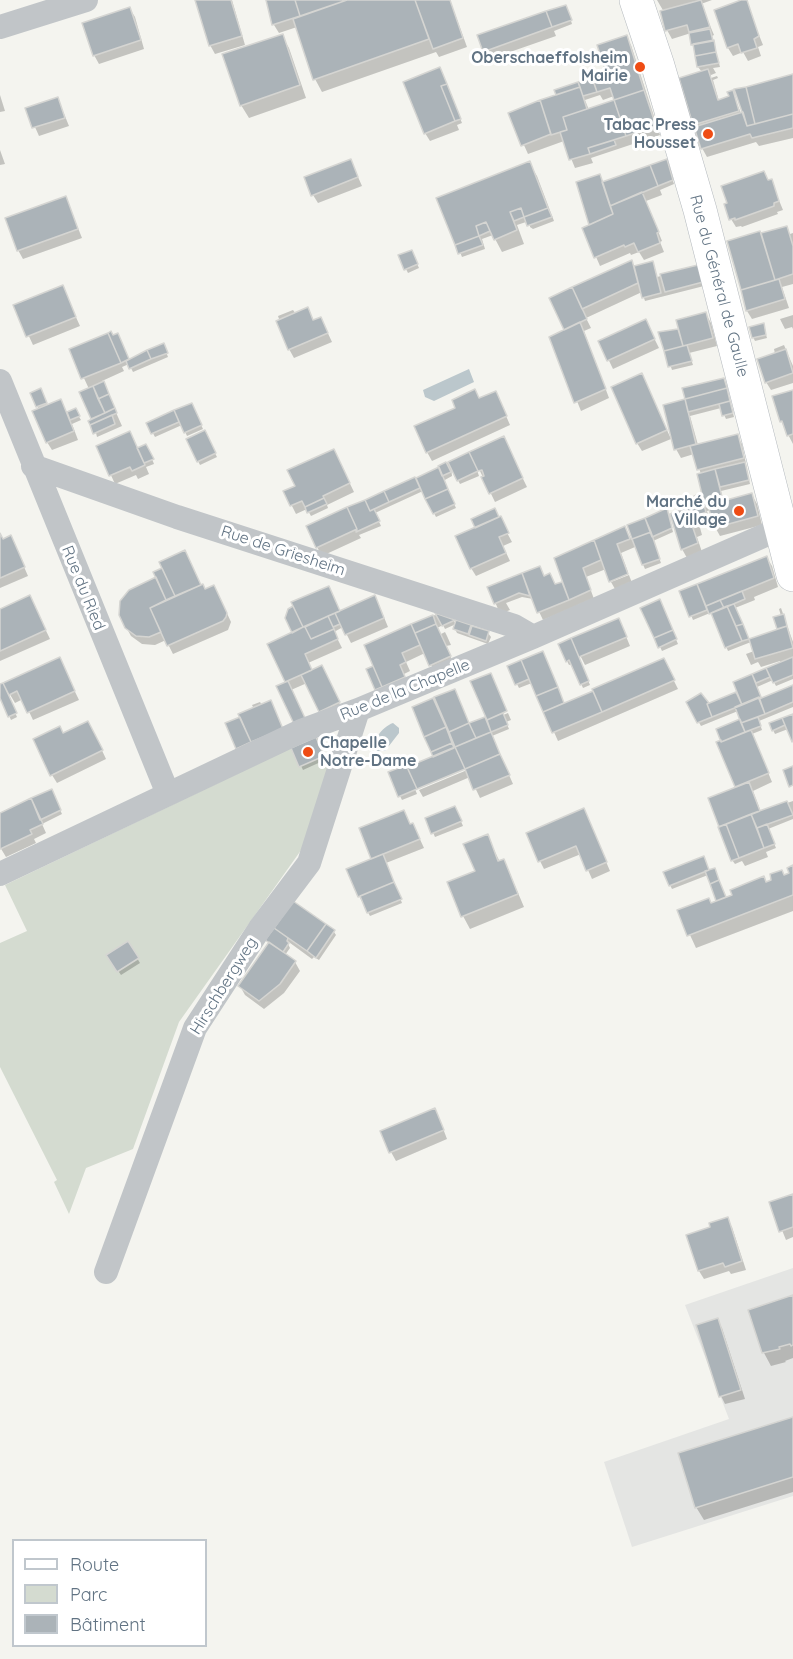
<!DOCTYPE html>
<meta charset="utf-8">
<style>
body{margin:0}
#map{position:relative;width:793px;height:1659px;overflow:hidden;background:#f4f4ef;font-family:Quicksand,sans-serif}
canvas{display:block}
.legend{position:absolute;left:12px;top:1539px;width:195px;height:108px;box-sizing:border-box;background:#fff;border:2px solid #c0c7cd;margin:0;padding:8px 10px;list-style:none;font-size:18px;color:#617383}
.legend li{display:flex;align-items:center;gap:12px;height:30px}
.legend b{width:30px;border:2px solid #c0c7cd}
</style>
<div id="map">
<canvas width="793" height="1659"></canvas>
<ul class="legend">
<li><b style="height:8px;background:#fff"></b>Route</li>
<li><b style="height:16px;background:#d4dbd0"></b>Parc</li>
<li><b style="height:16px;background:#abb3b8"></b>Bâtiment</li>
</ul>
</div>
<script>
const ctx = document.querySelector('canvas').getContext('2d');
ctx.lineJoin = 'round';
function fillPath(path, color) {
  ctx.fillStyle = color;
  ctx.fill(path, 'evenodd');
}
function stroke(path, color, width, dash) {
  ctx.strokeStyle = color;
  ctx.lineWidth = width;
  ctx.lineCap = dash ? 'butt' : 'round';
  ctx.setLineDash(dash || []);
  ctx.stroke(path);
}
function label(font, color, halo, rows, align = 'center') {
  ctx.font = font + ' Quicksand,sans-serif';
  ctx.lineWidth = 6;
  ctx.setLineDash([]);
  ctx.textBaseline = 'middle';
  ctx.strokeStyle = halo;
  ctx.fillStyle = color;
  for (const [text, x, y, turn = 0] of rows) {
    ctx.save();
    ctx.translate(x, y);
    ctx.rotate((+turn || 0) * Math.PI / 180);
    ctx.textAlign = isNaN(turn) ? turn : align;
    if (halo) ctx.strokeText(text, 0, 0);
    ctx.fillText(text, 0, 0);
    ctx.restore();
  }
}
fillPath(new Path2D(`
 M793,1268V1496L632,1547L604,1462L729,1419L685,1305Z`), '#e4e5e3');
fillPath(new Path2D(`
 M291,748L299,766L324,756L329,765L304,846L179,1022L133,1149L86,1168L69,1214L54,1182L57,1180L0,1067V943L27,931L5,885Z`), '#d4dbd0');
fillPath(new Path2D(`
 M469,369L474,382L434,401L425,397L423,390Z
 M393,723L399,728V733L385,751H377C371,741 382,727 393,723Z`), '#bbc7cc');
fillPath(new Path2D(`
 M197,0H232L245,45L215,54L210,45Z
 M268,0H450L467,47L439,57L436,52L322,92L315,79L297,27L279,33L274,25Z
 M657,0H712L701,4L714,35L712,36L720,67L713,68L716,73L711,75V78L717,76L718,78L713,80L719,101L731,97L732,92L741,113L793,76V138L759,146L756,142L707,157L702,148L695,124L702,72L698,67L691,33L672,39L667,30L664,12Z
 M745,0L763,45L758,47L761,56L748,61L743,52L733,56L728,48Z
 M130,9L135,17L144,49L99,64L94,55Z
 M568,11L572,24L554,31L556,36L490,59L485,51Z
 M282,36L289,48L306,98L249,118L241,105Z
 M626,37L631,45L660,135L591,158L593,163L575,168L564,141L528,154L510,114L558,96L607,71ZM600,95L603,100L614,96L616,101L589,110L585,100Z
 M439,69L462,123L457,125L459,130L430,141L425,133Z
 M0,95L5,111L0,112Z
 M58,99L69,126L39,136L27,109Z
 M0,150L5,164L0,165Z
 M351,161L362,186L318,203L313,195Z
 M529,163L537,176L554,221L533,229L530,227V223L526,222L517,225L524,244L502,252L493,235L482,239L485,249L462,257L438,199Z
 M668,165L674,184L660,190L662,195L646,201L662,241L660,242L664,252L644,260L639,252L631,255L630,253L600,266L584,229L591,226L603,183Z
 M771,181L783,210L777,212L778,214L742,227L741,226L736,227L731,219Z
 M66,198L82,238L23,259L18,250Z
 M786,227L790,234L793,233V284L782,287L789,308L752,319L747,311L729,242Z
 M413,255L419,268L408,273L406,269Z
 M631,262L634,267L652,263L657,277L698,266L704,286L645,301L642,292L586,318L591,328L584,331L609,398L581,411L551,337L566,330L551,299Z
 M65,293L80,326L33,345L15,306Z
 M308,309L314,321L325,327L332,342L294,358L289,349L278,316L293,310L296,314Z
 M706,314L711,323L717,346L689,353L693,365L672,370L660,334L678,331L681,337Z
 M793,315V329L792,327L785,329L780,319Z
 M763,325L767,338L755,341L753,337Z
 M650,330L659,348L613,369L600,342Z
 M113,336L120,338L129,361L165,349L168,357L133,372L129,364L122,367L124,371L102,381L122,426L97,437L93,420L81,392L89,389L71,350Z
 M784,345L793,366V383L771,390L766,382L775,354L774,349Z
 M646,383L671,439L642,451L637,443Z
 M725,383L734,417L726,419L721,408L690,416L698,445L737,436L742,444L750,484L721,491L723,502L752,495L757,504L762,525L720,536L715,527L711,510L707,511L710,521L699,524L702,535L697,537L702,552L687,558L682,549L688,509L700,495L704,503L701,474L694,454L681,458L676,449L684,401Z
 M793,392V444L781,421Z
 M32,394L42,397L47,406L60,401L67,414L75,410L81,420L72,424L78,440L52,450L47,442L39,410Z
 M480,400L500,402L510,425L432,461L427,452Z
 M192,405L203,429L187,436L182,425L155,437L148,424Z
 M204,432L217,457L200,465L198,461Z
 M503,438L527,487L495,502L479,469L477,470L479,476L460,484L451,467L452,476L443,481L456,508L436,517L423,491L375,513L381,526L359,535L361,538L322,556L317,547L347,509L440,468V466Z
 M98,447L148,449L154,464L146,467L149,474L138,479L136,475L115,484Z
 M338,459L354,492L327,505L328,508L311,516L307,509L296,514L285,492L297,487Z
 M497,514L512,542L503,546L510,561L476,576L471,568L477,528Z
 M668,514L673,532L653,541L661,563L645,569L635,547L621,553L628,572L610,580L606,569L586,577L594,599L543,620L533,599L522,597L506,603L510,610L500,614L489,587L521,575L525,580L540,568L545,577L555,586L564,583L556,559L625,528L633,542Z
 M0,535L3,540L15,546L28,576L0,588Z
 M767,558L772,566L778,587L754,597L755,600L735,608L749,640L779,630L775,618L781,616L779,609L781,608L793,642V679L776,686L773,680L757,687L762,699L793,686V707L759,721L762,730L752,734L772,782L753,791L761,812L793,801V819L768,829L776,848L766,852L768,857L745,866L742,861L735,864L732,860L737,788L718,743L742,720L738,711L701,726L688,703L701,695L708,705L738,693L734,683L781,664L780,661L761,667L758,662L751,665L746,654L754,651L751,642L728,651L713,616L710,613L693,620L681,591Z
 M629,575L632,583L615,589L611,582Z
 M165,576L201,586L205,591L219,596L231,622L228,630L173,654L166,640L155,645L142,644L131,636L126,627Z
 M379,605L388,627L351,643L343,627L334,632L342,648L308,663L312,671L327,676L343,711L325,720L307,683L291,690L269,644L294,633L287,618L340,612Z
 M661,605L678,644L662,651L642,609Z
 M34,606L50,639L0,661V610Z
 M435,615L454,621L456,624L445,629L443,625L437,628L441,634L445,632L447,636L451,645L446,646L454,665L436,674L425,653L406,662L410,671L404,674L409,686L379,693L375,667L411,626Z
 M470,626L472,630L488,633L491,637L488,644L457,633L455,629Z
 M623,629L630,646L585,665L580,655L578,656L590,685L583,688L572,664L569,665L567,661L574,646Z
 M59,659L79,700L33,720L23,699L15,703L8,691L6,692L17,717L11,720L0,695V686Z
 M547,661L564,704L668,669L678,689L558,741L532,683L519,688L517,684Z
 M472,682L501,712V716L508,713L511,720L506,722L509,729L492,736L513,784L480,798L470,777L423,797L419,790L472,768L435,758L432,700L441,715L459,699L470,725L488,726L490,725ZM452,735L457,748L454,749L449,737Z
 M260,702L262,705L254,709L252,705Z
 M793,715V741L788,729L775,734L773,730Z
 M93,731L106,759L57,783L52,775L63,735Z
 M318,738L323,747L320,748L325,760L303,770L293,749Z
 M406,767L417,794L402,800L400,796Z
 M53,795L62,814L42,824L46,833L34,839L36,843L6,857L0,847V814Z
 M584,810L610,871L592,879L581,854L544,869L540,861Z
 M457,812L463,826L435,837L427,819Z
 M413,824L424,848L386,863L402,903L370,916L359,896L373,859Z
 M487,836L500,862L503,861L510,874L524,907L470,929L463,916Z
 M703,858L709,872L716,873L726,899L791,874L793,867V911L696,948L679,911L718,902L708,875L672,889L670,885Z
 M293,903L334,932L336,935L319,960L314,957L312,959L286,940L290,948L285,955L295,962L300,971L284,993L264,1009L245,995L240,986L269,944L267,940Z
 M128,943L140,963L121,975L108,956Z
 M439,1118L447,1139L396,1161L391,1152Z
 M793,1196V1237L786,1240L771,1203Z
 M727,1219L732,1227L746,1270L731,1274L729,1271L704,1279L699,1271L688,1236L712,1228Z
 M793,1297V1358L785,1361L786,1362L771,1366L764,1353L750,1311Z
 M717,1320L722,1328L745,1399L725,1404L721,1396Z
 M793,1419V1492L704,1520L696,1507Z`), '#0003');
const building = new Path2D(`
 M195,0H231L242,36L209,46Z
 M266,0H295L300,16L272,25Z
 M295,0H347L300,16Z
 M347,0H415L429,39L313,80L293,19Z
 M415,0H450L463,38L433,49Z
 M701,0L710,27L689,32L687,25L665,31L660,11Z
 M741,0H747L759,36L754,39L757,48L741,53L738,44L727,48L714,10Z
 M566,5L572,20L552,27L546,11Z
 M130,7L141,40L93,56L82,23Z
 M546,11L552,27L483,52L477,35Z
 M710,29L713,41L691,45L689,33Z
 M283,34L300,85L240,106L222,54Z
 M627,35L644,90L614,100L610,88L597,92L591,75L605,70L597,45Z
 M714,40L716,52L695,56L693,44Z
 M716,52L719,63L697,67L695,56Z
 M440,67L447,84L441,86L455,121L424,134L403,82Z
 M708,69L718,100L729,96L727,92L733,90L739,111L693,125L679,78Z
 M793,74V114L755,124L746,87Z
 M592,77L597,92L583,96L578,82Z
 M578,82L580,87L556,95L554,90Z
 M447,84L461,119L455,121L441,86Z
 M580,87L587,109L563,117L567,130L551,135L540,100Z
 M746,87L755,124L747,126L734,89Z
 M644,90L656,126L626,136L614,100Z
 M58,97L65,118L32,128L25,108Z
 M540,100L551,134L521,146L508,113Z
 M614,100L626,136L588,148L590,154L569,160L560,132L567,130L563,117Z
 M743,112L747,126L793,114V128L752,138L750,134L701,149L694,127Z
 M614,140L616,145L590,154L588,148Z
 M351,159L358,177L311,196L304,177Z
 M667,159L673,180L658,186L650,165Z
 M530,161L548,208L524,217L521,208L510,212L517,230L494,240L486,222L476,226L479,236L455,245L436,198Z
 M650,165L658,186L610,206L602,182Z
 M764,171L768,180L772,179L779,201L774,203V206L735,220V218L729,220L724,204L727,203L721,186Z
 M600,174L613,214L589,225L576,182Z
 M642,192L659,232L657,233L660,243L638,252L634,243L625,247L624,245L594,258L582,228L613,214L610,206Z
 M66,196L78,229L17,251L5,218Z
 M521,208L524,217L514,221L510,212Z
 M548,208L552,217L527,226L524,217Z
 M486,222L490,231L479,236L476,226Z
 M787,226L793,246V274L775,280L761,233Z
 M760,231L775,280L741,290L727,241Z
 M479,236L483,245L458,254L455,245Z
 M412,250L418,264L404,270L398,255Z
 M632,260L638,283L582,309L572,287Z
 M653,261L661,293L642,298L634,266Z
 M698,265L703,282L665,292L660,274Z
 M779,279L785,299L746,311L741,290Z
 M63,285L76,317L26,337L13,305Z
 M572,287L587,319L564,330L549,298Z
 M308,307L313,320L321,317L328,333L288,350L276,321Z
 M706,312L713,338L683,346L676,320Z
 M646,319L655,339L607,361L598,341Z
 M580,322L606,389L574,403L549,337Z
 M764,323L766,335L752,338L749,327Z
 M678,329L683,346L664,351L658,332Z
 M111,331L113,335L118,333L129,359L121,363L108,333Z
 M108,333L121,363L81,379L69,349Z
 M164,343L168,353L151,359L147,350Z
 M687,345L692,361L668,367L664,351Z
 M786,349L793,373L765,383L757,359Z
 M147,350L151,359L129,369L126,361Z
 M642,373L667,430L636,444L611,387Z
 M724,378L727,388L685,399L682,388Z
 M104,381L109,394L98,399L93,386Z
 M93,386L105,413L91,419L79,392Z
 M41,388L47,403L36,407L30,393Z
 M727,388L730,401L688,412L685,399Z
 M475,389L479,398L496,391L507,416L426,453L414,426L455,408L452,400Z
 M793,390V434L787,436L782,421L780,422L772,396Z
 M109,394L115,408L105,413L98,399Z
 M61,399L74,431L46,443L32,411Z
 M685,399L696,444L674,450L663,405Z
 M730,401L733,413L722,416L719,404Z
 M192,403L202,425L184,433L174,410Z
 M76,408L80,416L70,420L67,412Z
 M115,408L117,413L90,425L88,421Z
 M174,410L179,422L151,434L146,423Z
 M112,415L115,424L93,434L90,425Z
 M205,430L216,453L197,462L186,439Z
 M130,431L145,465L132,471L130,467L109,476L96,446Z
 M738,434L744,458L697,470L690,446Z
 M504,436L523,478L489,494L481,477L484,476L482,470L478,471L469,452Z
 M146,444L154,459L144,463L137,448Z
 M334,449L350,483L323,496L324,498L305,507L302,501L290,506L283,491L295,486L287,470Z
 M469,452L478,471L457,481L448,462Z
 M446,462L451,472L442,476L438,466Z
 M745,462L749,480L720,487L715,469Z
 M439,467L448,489L425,499L416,478Z
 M715,469L723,501L705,507L697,474Z
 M415,477L420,488L389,502L384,491Z
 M448,489L455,504L433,514L425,499Z
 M384,491L389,502L370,511L365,500Z
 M700,493L706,512L696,516L699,526L693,528L698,543L681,550L670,514L686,508L684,502Z
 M752,493L758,516L714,528L708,505Z
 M324,498L327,504L307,513L305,507Z
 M365,500L370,511L374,509L380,521L356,532L357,529L347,507Z
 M347,507L357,529L316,548L306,526Z
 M495,508L499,517L475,528L471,519Z
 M667,508L672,528L652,537L645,518Z
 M501,516L509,533L499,537L506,553L470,569L455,536Z
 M645,518L651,532L632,539L627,525Z
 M625,526L630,539L617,544L628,574L609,582L594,540Z
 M651,532L660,559L642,565L632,539Z
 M0,533L3,539L11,535L25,567L0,578Z
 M594,540L601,560L583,568L591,590L569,600L554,558Z
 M185,550L201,585L175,596L159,562Z
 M767,556L774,578L706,606L697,584Z
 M540,566L544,576L550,573L555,584L562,582L569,600L537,613L522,573Z
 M162,568L175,596L166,600L153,572Z
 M522,573L530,596L519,593L494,604L487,587Z
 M156,577L166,600L150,608L161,632L149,637L136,636L125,628L119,615L120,601L129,590Z
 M203,584L205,589L214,585L227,613L226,617L223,621L167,646L150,608Z
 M697,584L707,610L689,617L679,591Z
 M329,586L340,611L303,627L291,602Z
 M742,591L745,599L724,608L720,600Z
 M30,595L46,630L0,651V609Z
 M375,595L384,618L345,635L335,613Z
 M660,599L673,630L654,638L640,608Z
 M720,600L724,608L709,614L706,606Z
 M734,604L743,624L736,626L727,606Z
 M293,606L303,627L292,633L285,618L288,609Z
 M727,606L742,641L725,648L711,613Z
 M335,613L340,624L333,627L328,616Z
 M435,613L455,620L442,626Z
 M784,614L787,626L777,629L773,617Z
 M433,615L436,624L415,633L411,624Z
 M328,616L334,629L311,639L305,627Z
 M619,618L627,637L579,657L571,638Z
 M456,620L471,625L468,634L453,629Z
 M411,624L420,645L402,653L406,662L400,665L405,677L382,687L364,645Z
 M436,624L451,656L429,666L415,633Z
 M743,624L749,639L742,641L736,626Z
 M472,626L489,631L486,641L469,635Z
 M787,626L793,648L755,659L749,639Z
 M303,627H305L311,639L334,629L338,639L305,654L312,670L285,682L267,644Z
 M673,630L677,639L658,648L654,638Z
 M571,638L589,681L580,685L569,660L566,662L558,644Z
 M543,651L558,687L536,696L521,660Z
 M60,657L75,691L27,713L17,691L9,695L3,683Z
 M793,657V675L773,683L766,668Z
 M664,658L675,680L602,712L592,689Z
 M521,660L529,679L515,685L507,666Z
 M322,665L340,702L319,712L301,675Z
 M373,666L382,687L375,690L366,669Z
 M766,668L770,677L756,683L752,674Z
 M491,673L507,711L487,720L470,681Z
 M752,674L761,697L742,705L733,682Z
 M288,681L305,718L294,724L276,686Z
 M3,683L17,713L8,717L0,698V684Z
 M793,685V702L765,714L759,699Z
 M558,687L564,703L543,712L536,696Z
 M455,689L469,723L449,732L434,697Z
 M593,691L602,712L552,733L543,712Z
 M736,692L742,705L712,717L707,704Z
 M701,693L709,703L707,704L712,717L697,723L686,702Z
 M759,697L765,714L741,723L735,707Z
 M433,698L446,727L424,737L412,707Z
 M271,700L283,729L251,742L238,714Z
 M503,713L508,725L491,732L487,720Z
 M793,714V741L792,742L782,718Z
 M240,717L251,742L236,749L225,723Z
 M485,717L491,732L476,738L469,723Z
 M758,717L761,726L745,732L741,723Z
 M782,718L785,725L772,731L769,723Z
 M740,719L745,732L721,742L716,729Z
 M88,721L103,750L50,776L33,739L60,726L63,733Z
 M469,723L476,738L455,747L449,732Z
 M446,727L452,743L431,752L424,737Z
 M751,730L769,773L735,787L716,742L721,740V742Z
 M491,732L500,754L465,769L455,747Z
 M316,737L324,756L299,767L291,748Z
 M452,743L454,748L433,757L431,752Z
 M455,747L465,769L417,789L407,767Z
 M500,754L510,775L473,790L465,769Z
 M406,765L417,789L398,797L388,772Z
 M793,766V785L789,787L783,770Z
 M749,782L760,811L719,827L708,798Z
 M52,789L61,810L40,820L31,798Z
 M31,798L43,824L30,830L32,834L0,849V813Z
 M787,801L793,815L757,828L751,814Z
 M455,806L462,821L431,834L425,818Z
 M584,808L607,862L586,871L576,846L538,862L526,833Z
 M404,810L410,824L413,823L420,839L371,859L359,828Z
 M751,814L764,848L739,858L726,824Z
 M726,824L739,858L731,861L718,827Z
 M767,824L775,844L764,848L757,828Z
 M488,834L498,861L504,859L518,894L461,917L447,882L475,871L463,844Z
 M383,854L394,882L358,897L346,869Z
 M704,856L709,870L669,886L663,872Z
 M793,865V895L687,936L677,910L709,898L711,903L732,895L730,890L764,876L766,882L771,880L770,874L782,870L784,875L789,873L787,868Z
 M715,868L719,880L710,884L705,871Z
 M719,880L726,897L716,901L710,884Z
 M394,882L402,899L367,913L360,896Z
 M293,901L326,924L307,951L274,928Z
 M326,924L335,930L316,958L307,951Z
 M274,928L288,938L287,941L289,943L283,952L265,940Z
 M128,941L139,958L117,972L106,955Z
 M269,942L296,961L280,984L259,1001L238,986Z
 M435,1108L444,1130L389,1153L380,1131Z
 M793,1194V1227L779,1232L769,1202Z
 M728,1217L742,1261L725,1267L723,1263L698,1271L686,1235L710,1227L709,1223Z
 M793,1295V1345L791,1346L790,1344L779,1347L780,1349L762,1353L748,1310Z
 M718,1318L741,1390L719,1397L696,1325Z
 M793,1417V1477L695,1508L678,1453Z`);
fillPath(building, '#abb3b8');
stroke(building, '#d5d5d2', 1.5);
const secondary = new Path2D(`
 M636,0L658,66L700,210L793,575`);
stroke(secondary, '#b5babf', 34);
stroke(new Path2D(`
 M0,27L86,0
 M0,381L168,794
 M33,466L177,517L514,626L533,637
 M0,874L301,731L358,710L533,637L793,523
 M106,1272L195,1028L260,928L309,863L358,710`), '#c1c5c8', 24);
stroke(secondary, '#fff', 33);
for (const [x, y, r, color] of [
 [640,67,6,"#ef4c14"],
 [708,134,6,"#ef4c14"],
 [739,511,6,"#ef4c14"],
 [308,752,6,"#ef4c14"]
]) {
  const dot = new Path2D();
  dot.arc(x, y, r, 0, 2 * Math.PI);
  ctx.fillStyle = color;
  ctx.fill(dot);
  stroke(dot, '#fff', 2);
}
label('bold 16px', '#617383', '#fff', [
 ["Oberschaeffolsheim",628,58],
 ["Mairie",628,76],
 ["Tabac Press",696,125],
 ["Housset",696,143],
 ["Marché du",727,502],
 ["Village",727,520],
 ["Chapelle",320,743,"left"],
 ["Notre-Dame",320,761,"left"]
], 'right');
label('16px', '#617383', '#fff', [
 ["Rue du Général de Gaulle",719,286,75],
 ["Rue de Griesheim",283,551,18],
 ["Rue du Ried",83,588,68],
 ["Rue de la Chapelle",405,690,-22],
 ["Hirschbergweg",224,986,-58]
]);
</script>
